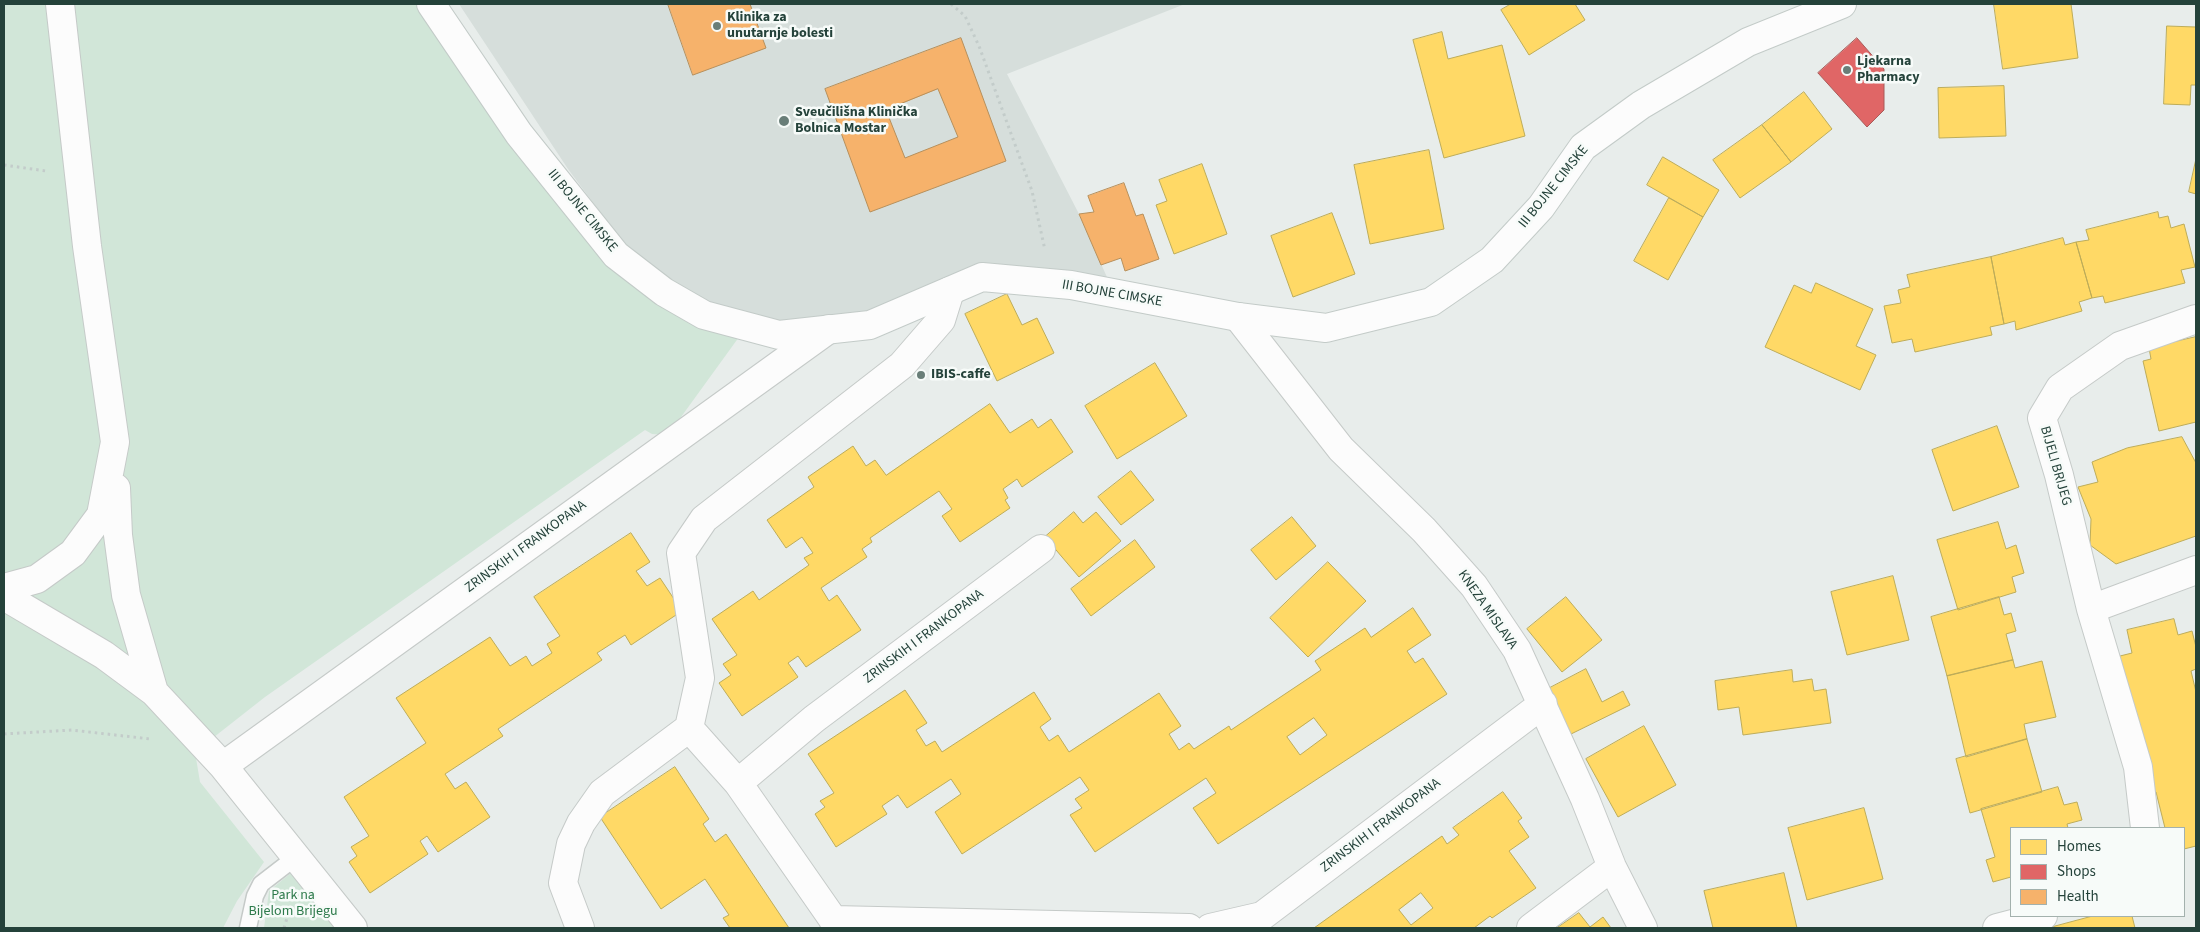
<!DOCTYPE html>
<meta charset="utf-8">
<style>
body{margin:0}
#map{position:relative;width:2200px;height:932px;overflow:hidden;background:#e8edeb;font-family:"Source Sans 3",sans-serif}
canvas{display:block}
.frame{position:absolute;inset:0;border:5px solid #24423a;pointer-events:none}
.legend{position:absolute;left:2010px;top:827px;width:175px;height:90px;box-sizing:border-box;background:#f7fbf9;border:1px solid #a3b1ad;margin:0;padding:6px 9px;list-style:none;font-size:15px;color:#24423a}
.legend li{display:flex;align-items:center;gap:10px;height:25px}
.legend b{width:25px;border:1px solid #a3b1ad}
</style>
<div id="map">
<canvas width="2200" height="932"></canvas>
<div class="frame"></div>
<ul class="legend">
<li><b style="height:14px;background:#ffd966"></b>Homes</li>
<li><b style="height:14px;background:#e06666"></b>Shops</li>
<li><b style="height:14px;background:#f6b26b"></b>Health</li>
</ul>
</div>
<script>
const ctx = document.querySelector('canvas').getContext('2d');
ctx.lineJoin = 'round';
function fillPath(path, color) {
  ctx.fillStyle = color;
  ctx.fill(path, 'evenodd');
}
function stroke(path, color, width, dash) {
  ctx.strokeStyle = color;
  ctx.lineWidth = width;
  ctx.lineCap = dash ? 'butt' : 'round';
  ctx.setLineDash(dash || []);
  ctx.stroke(path);
}
function label(font, color, halo, rows, align = 'center') {
  ctx.font = font + ' "Source Sans 3",sans-serif';
  ctx.lineWidth = 5;
  ctx.setLineDash([]);
  ctx.textBaseline = 'middle';
  ctx.strokeStyle = halo;
  ctx.fillStyle = color;
  for (const [text, x, y, turn = 0] of rows) {
    ctx.save();
    ctx.translate(x, y);
    ctx.rotate((+turn || 0) * Math.PI / 180);
    ctx.textAlign = isNaN(turn) ? turn : align;
    if (halo) ctx.strokeText(text, 0, 0);
    ctx.fillText(text, 0, 0);
    ctx.restore();
  }
}
fillPath(new Path2D(`
 M459,4H1185L1007,74L1079,214L1110,284L977,271L864,317L780,324L715,306L674,287L632,255L568,169Z`), '#d6dedb');
fillPath(new Path2D(`
 M4,4H431L616,255L747,326L668,435L652,434L645,430L265,697L195,752L200,782L264,862L237,901L223,928H4Z
 M297,868L343,928H264L269,891Z`), '#d1e6d8');
const homes = new Path2D(`
 M1511,4H1575L1585,20L1529,55L1501,10Z
 M1994,4H2071L2078,58L2003,69Z
 M2167,26L2196,27V85H2191L2190,105L2164,104Z
 M1442,32L1448,59L1502,45L1525,136L1444,158L1413,40Z
 M2004,86L2006,136L1939,138L1938,88Z
 M1804,92L1832,129L1791,162L1762,125Z
 M1762,125L1791,162L1740,198L1713,160Z
 M1429,150L1444,229L1370,244L1354,165Z
 M1663,157L1719,190L1703,217L1647,185Z
 M2196,159V194L2189,192Z
 M1202,164L1227,234L1174,254L1156,205L1167,201L1159,180Z
 M1669,198L1703,217L1668,280L1634,261Z
 M2158,212L2159,218L2168,216L2171,228L2184,224L2195,267L2181,270L2185,283L2105,303L2103,296L2092,298L2076,242L2089,240L2086,230Z
 M1332,213L1355,274L1293,297L1271,236Z
 M2063,238L2065,245L2076,242L2092,298L2079,302L2082,311L2016,330L2015,321L2004,324L1991,257Z
 M1991,257L2004,324L1990,327L1992,335L1915,352L1912,339L1892,343L1884,306L1901,303L1898,290L1910,287L1907,275Z
 M1816,283L1873,309L1856,346L1876,355L1860,390L1765,347L1794,285L1811,293Z
 M1007,294L1022,325L1037,318L1054,353L997,381L965,314Z
 M2196,337V422L2159,431L2143,361L2151,359L2149,348Z
 M1155,363L1187,416L1117,459L1085,406Z
 M990,404L1010,433L1032,419L1038,428L1051,419L1073,452L1022,487L1017,479L1003,489L1008,498L1005,500L1010,508L960,542L942,516L952,509L939,491L870,538L872,542L862,549L867,557L821,588L829,601L837,595L861,630L806,667L798,656L788,663L798,677L742,716L719,683L731,675L723,664L737,655L712,619L753,591L759,600L809,565L804,558L813,553L802,537L786,548L767,520L814,487L808,477L853,446L866,466L875,460L886,475Z
 M1997,426L2019,487L1953,511L1932,450Z
 M2182,437L2196,463V536L2116,564L2090,545L2091,519L2078,487L2098,482L2092,462L2127,448Z
 M1131,471L1154,500L1121,525L1098,497Z
 M1074,512L1083,523L1096,512L1121,541L1079,577L1045,537Z
 M1292,517L1316,546L1276,580L1251,550Z
 M1998,522L2006,549L2016,545L2024,573L2012,577L2016,592L1958,610L1937,540Z
 M631,533L650,562L636,571L647,586L660,578L682,611L631,645L625,635L597,653L602,660L498,729L503,736L445,774L455,789L466,782L490,817L438,852L427,836L420,841L428,854L370,893L349,862L357,856L351,847L369,836L344,797L426,743L396,698L490,637L510,666L526,656L532,666L552,653L547,644L560,636L534,597Z
 M1135,540L1155,567L1091,616L1071,589Z
 M1328,562L1366,601L1308,657L1270,618Z
 M1893,576L1909,640L1847,655L1831,592Z
 M1566,597L1602,640L1562,672L1527,629Z
 M1999,597L2004,615L2011,613L2016,631L2006,634L2013,660L1947,676L1931,617Z
 M1413,608L1431,635L1407,651L1415,663L1423,658L1447,694L1218,844L1193,808L1216,793L1206,778L1095,852L1070,815L1082,808L1075,799L1089,790L1080,777L962,854L935,812L961,794L951,779L907,808L898,795L882,806L887,814L836,847L815,814L825,807L820,801L834,793L808,754L905,690L927,723L916,730L926,746L935,741L942,752L1034,692L1051,719L1040,727L1049,741L1058,735L1069,752L1159,693L1181,726L1169,734L1179,750L1189,743L1194,749L1229,726L1231,730L1321,670L1315,661L1365,628L1371,637ZM1314,718L1327,735L1300,755L1287,737Z
 M2174,619L2178,635L2192,631L2196,647V669L2191,671L2196,692V846L2184,849V828H2165L2156,792L2150,793L2116,657L2132,653L2127,630Z
 M2013,660L2015,668L2042,661L2056,717L2024,724L2027,739L1966,757L1947,676Z
 M1586,669L1602,702L1623,691L1630,705L1569,735L1546,690Z
 M1792,670L1793,682L1812,679L1814,691L1826,689L1831,723L1743,735L1739,707L1718,710L1715,681Z
 M1644,726L1676,785L1618,817L1586,759Z
 M2027,739L2042,792L1970,813L1956,759Z
 M675,767L709,819L703,824L715,842L726,834L789,928H730L723,918L729,915L705,879L661,909L600,817Z
 M2058,787L2064,805L2077,802L2082,820L2067,824L2068,828H2011V877L1993,882L1986,860L1995,857L1981,809Z
 M1503,792L1522,818L1518,821L1529,837L1509,851L1536,888L1492,918L1490,916L1474,928H1314L1442,836L1447,844L1459,835L1453,828ZM1421,893L1433,908L1411,925L1399,910Z
 M1864,808L1883,879L1807,900L1788,828Z
 M1784,873L1797,928H1713L1704,891Z
 M1579,913L1590,927L1603,917L1611,928H1557Z
 M2093,916H2132L2135,928H2048Z`);
fillPath(homes, '#ffd966');
stroke(homes, '#bdac59', 1);
const shops = new Path2D(`
 M1857,38L1884,69V110L1867,127L1818,73Z`);
fillPath(shops, '#e06666');
stroke(shops, '#a85b59', 1);
const health = new Path2D(`
 M668,4H750L766,48L693,75Z
 M961,38L1006,161L870,212L825,89ZM938,89L958,137L905,158L886,110Z
 M1124,183L1136,216L1143,214L1159,259L1125,271L1121,258L1101,265L1079,214L1094,212L1088,196Z`);
fillPath(health, '#f6b26b');
stroke(health, '#b7905c', 1);
const lane = new Path2D(`
 M248,928L255,896L261,884L296,857`);
const street = new Path2D(`
 M1238,317L1341,449L1424,530L1474,586L1517,650L1585,799L1612,867L1643,928
 M116,488L118,535L126,595L154,692
 M4,588L37,579L73,553L101,515L115,442L87,246L60,4
 M4,596L104,655L154,692L223,766L353,928
 M2091,609L2196,570
 M689,728L738,783L839,928
 M223,766L829,329
 M738,783L814,719L1041,549
 M2145,828L2138,767L2091,609L2059,475L2042,418L2060,388L2120,346L2196,319
 M833,920L1189,928
 M580,928L563,883L571,844L581,823L602,793L689,728L700,678L681,553L704,519L902,365L941,320L950,291
 M1210,928L1262,916L1543,704
 M1531,928L1612,867
 M1997,928L2043,916`);
const secondary = new Path2D(`
 M431,4L519,134L616,255L664,292L704,315L779,335L870,325L982,277L1071,285L1238,317L1326,328L1431,302L1492,260L1541,207L1583,147L1641,105L1748,42L1842,4`);
stroke(lane, '#c5cac8', 19);
stroke(street, '#c5cac8', 30);
stroke(secondary, '#c3cbc8', 30);
stroke(new Path2D(`
 M951,4L965,16L979,46L1032,191L1045,250
 M4,165L46,171
 M4,734L72,730L150,739
 M284,928L291,905`), '#c3ccca', 3, [2.5, 4]);
stroke(lane, '#fcfcfc', 16);
stroke(street, '#fcfcfc', 28);
stroke(secondary, '#fcfcfc', 28);
for (const [x, y, r, color] of [
 [717,26,5,"#697e78"],
 [1847,70,5,"#697e78"],
 [784,121,6,"#697e78"],
 [921,375,5,"#697e78"]
]) {
  const dot = new Path2D();
  dot.arc(x, y, r, 0, 2 * Math.PI);
  ctx.fillStyle = color;
  ctx.fill(dot);
  stroke(dot, '#f7fbf9', 2);
}
label('bold 14px', '#24423a', '#f7fbf9', [
 ["Klinika za",727,18],
 ["unutarnje bolesti",727,34],
 ["Ljekarna",1857,62],
 ["Pharmacy",1857,78],
 ["Sveučilišna Klinička",795,113],
 ["Bolnica Mostar",795,129],
 ["IBIS-caffe",931,375]
], 'left');
label('14px', '#24423a', '#f7fbf9', [
 ["III BOJNE CIMSKE",1554,187,-51],
 ["III BOJNE CIMSKE",582,211,51],
 ["III BOJNE CIMSKE",1112,294,10],
 ["BIJELI BRIJEG",2055,466,74],
 ["ZRINSKIH I FRANKOPANA",526,547,-36],
 ["KNEZA MISLAVA",1487,610,55],
 ["ZRINSKIH I FRANKOPANA",924,637,-37],
 ["ZRINSKIH I FRANKOPANA",1381,826,-37]
]);
label('14px', '#2d7a4b', '#f7fbf9', [
 ["Park na",293,896],
 ["Bijelom Brijegu",293,912]
]);
</script>
